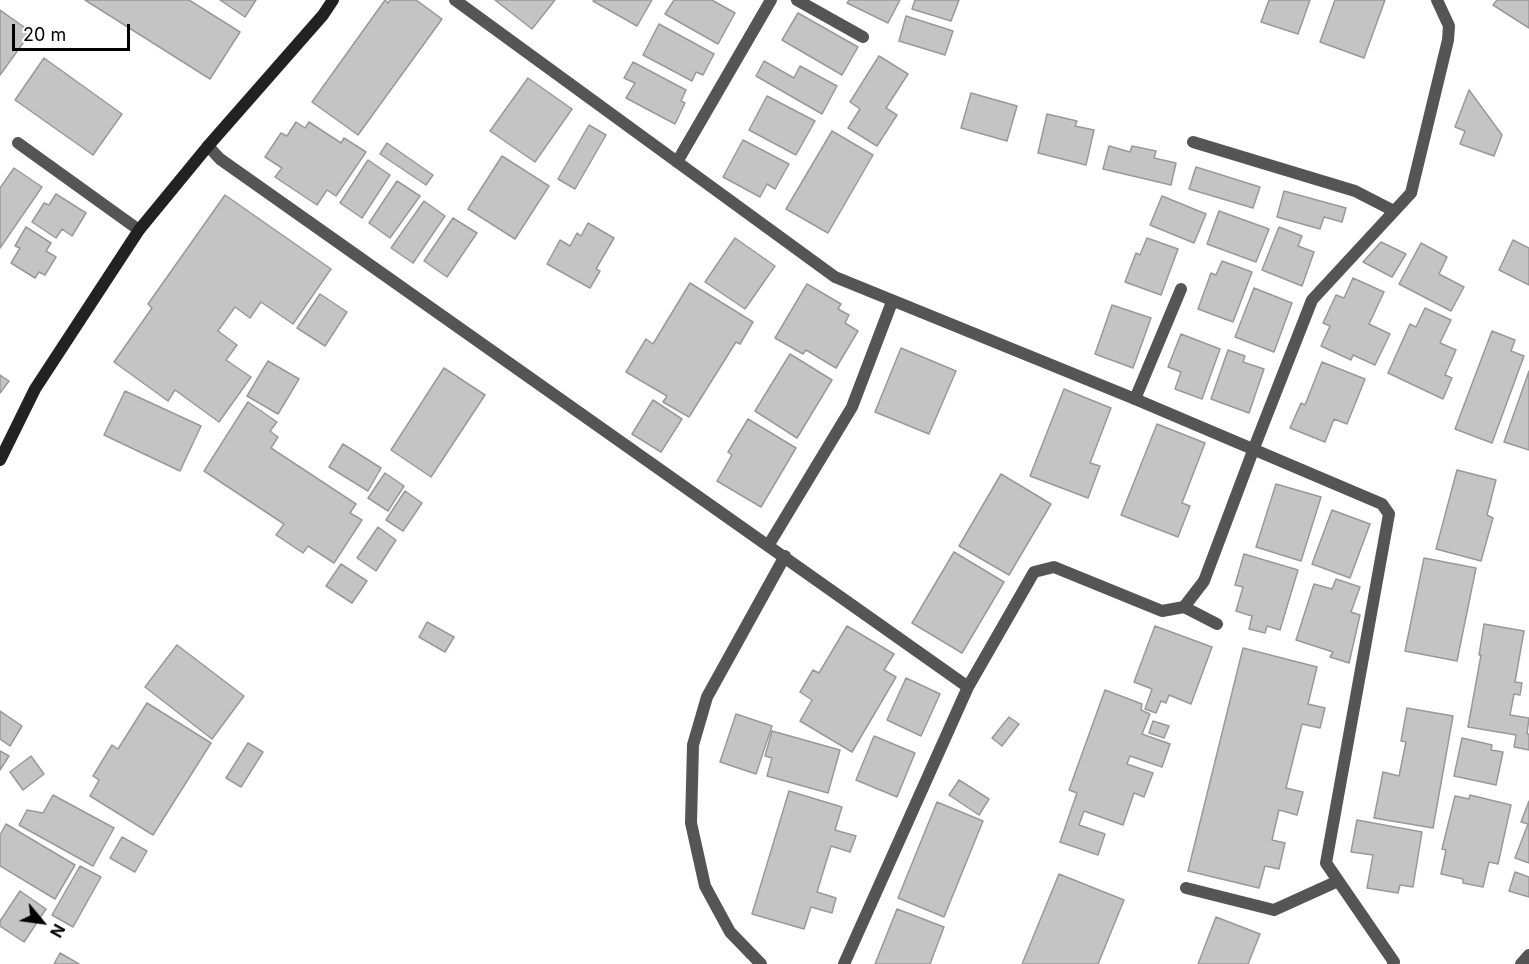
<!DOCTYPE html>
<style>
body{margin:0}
#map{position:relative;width:1529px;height:964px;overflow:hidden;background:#fff;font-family:Inter,sans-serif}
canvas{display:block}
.north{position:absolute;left:12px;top:892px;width:60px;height:60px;-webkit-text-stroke:4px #fff;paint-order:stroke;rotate:119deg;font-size:16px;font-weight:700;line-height:24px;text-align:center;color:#000}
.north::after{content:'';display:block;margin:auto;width:21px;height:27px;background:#000;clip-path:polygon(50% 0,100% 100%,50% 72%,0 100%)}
.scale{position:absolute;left:12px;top:24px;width:118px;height:27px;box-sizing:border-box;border:3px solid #000;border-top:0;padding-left:8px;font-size:18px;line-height:21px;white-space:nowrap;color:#000;-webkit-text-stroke:4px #fff;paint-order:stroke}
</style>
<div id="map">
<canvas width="1529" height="964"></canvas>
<div class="north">N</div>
<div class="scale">20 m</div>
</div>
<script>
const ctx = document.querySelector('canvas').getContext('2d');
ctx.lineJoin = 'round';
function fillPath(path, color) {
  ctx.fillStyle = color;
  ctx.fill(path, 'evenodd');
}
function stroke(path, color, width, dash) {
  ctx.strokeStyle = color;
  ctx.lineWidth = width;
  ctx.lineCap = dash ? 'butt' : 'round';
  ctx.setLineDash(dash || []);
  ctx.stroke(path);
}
const building = new Path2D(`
 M85,0H189L240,32L210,79Z
 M220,0H256L245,17Z
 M385,0L388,3L390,0H416L442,19L358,135L312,102Z
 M495,0H555L532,29Z
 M594,0H652L637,26L593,1Z
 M674,0H712L735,13L718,44L665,14Z
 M849,0H900L888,23L847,3Z
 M915,0H959L951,21L912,9Z
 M1269,0H1310L1298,34L1261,22Z
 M1335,0H1385L1364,58L1320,42Z
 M1497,0H1529V28L1493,5Z
 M0,10L31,32L0,75Z
 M798,13L858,47L842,75L782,40Z
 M906,16L953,31L945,55L899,41Z
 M659,24L714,54L703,75L696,72L692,81L643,55Z
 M879,56L908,74L886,108L897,115L877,146L848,128L860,109L850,102Z
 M44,58L122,114L93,155L15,100Z
 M764,61L794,78L800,66L837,86L822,114L756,76Z
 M633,62L686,90L681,101L685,103L675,124L626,98L635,83L624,78Z
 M528,78L572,109L535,162L490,131Z
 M1469,90L1502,135L1494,156L1460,144L1465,131L1455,127Z
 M971,93L1017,106L1007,141L961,128Z
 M767,96L815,121L796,155L749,130Z
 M1047,114L1077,121L1075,126L1094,130L1086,165L1038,153Z
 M296,122L305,128L309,122L341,143L344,138L366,152L336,196L327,190L317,205L275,177L282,168L265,157L281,133L287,136Z
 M589,125L606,135L575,189L558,179Z
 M832,131L873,155L828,233L786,209Z
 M743,140L789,164L775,189L767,184L760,197L723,177Z
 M387,143L433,175L426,185L380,154Z
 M1109,146L1130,152L1132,146L1156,151L1154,158L1176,163L1171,185L1103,169Z
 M502,156L549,186L515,239L468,209Z
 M368,160L390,175L362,218L340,203Z
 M1196,167L1260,187L1253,208L1189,189Z
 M14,168L42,187L0,248V188Z
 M397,181L420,196L390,238L369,223Z
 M1284,191L1346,208L1342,222L1324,217L1320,229L1277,217Z
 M56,194L86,213L72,236L62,229L56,238L32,222L44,203L49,205Z
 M225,195L331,269L293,324L261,302L250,318L235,307L218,331L237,345L226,360L251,377L219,422L175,390L168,401L114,362L152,308L148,304Z
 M1162,196L1206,214L1194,243L1150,225Z
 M424,201L445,216L413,263L391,248Z
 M1219,211L1269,229L1256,262L1207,244Z
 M453,218L477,233L447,277L424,261Z
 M588,223L614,238L596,269L600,271L590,288L547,264L560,240L570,246L577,233L581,236Z
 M26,227L51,243L46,251L56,257L45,275L39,272L35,278L11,263L20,248L15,246Z
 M1279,227L1302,236L1298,246L1314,252L1302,286L1262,270Z
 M735,238L775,266L745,309L705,282Z
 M1147,238L1178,249L1161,295L1125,282L1136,253L1140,255Z
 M1513,240L1529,248V285L1499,270Z
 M1381,242L1406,254L1392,277L1363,262Z
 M1421,243L1447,257L1439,274L1464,287L1451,311L1399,284Z
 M1222,261L1252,272L1233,322L1198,309L1211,273L1216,275Z
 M1353,278L1384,292L1369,324L1390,334L1375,365L1353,355L1351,360L1321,346L1330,326L1323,323L1336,295L1344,298Z
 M690,283L753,322L740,344L736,342L689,417L663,402L667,396L626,372L646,339L653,344Z
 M807,284L841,304L838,309L849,315L845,323L858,331L836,368L806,350L803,354L775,338Z
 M1254,288L1292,303L1274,352L1235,337Z
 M320,294L347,312L325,346L297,328Z
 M1112,305L1151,318L1133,368L1095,354Z
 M1425,308L1451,320L1440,343L1456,350L1445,375L1452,378L1443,399L1388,373L1410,324L1416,327Z
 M1492,331L1515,340L1511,351L1524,356L1492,443L1455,429Z
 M1181,334L1220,349L1202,399L1175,389L1181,372L1168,367Z
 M901,348L956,371L929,434L875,412Z
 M1228,350L1245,356L1243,362L1264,369L1249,413L1211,399Z
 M790,354L832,380L797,438L755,411Z
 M268,361L299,379L278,414L247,396Z
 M1322,362L1365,379L1347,424L1334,419L1325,442L1290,428L1301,403L1305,405Z
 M444,368L485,395L431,477L391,450Z
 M1529,371V450L1504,442Z
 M0,375L9,381L0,393Z
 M1064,389L1111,408L1090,463L1100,466L1088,498L1030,476Z
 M125,391L201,426L180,471L104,435Z
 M653,400L682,419L661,452L632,434Z
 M248,402L277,422L270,431L278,437L271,448L356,504L350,513L362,520L334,563L308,546L303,553L276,535L284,524L204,471Z
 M748,419L796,448L761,507L717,481L732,455L728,452Z
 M1157,424L1205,443L1182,503L1190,506L1178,537L1121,515Z
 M343,444L381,468L368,491L329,467Z
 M1457,470L1496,480L1487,515L1493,518L1481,561L1436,549Z
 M385,473L404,486L388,511L368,498Z
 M1001,474L1051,504L1009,575L959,546Z
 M1276,484L1321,497L1301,561L1256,547Z
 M405,491L422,503L403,531L386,520Z
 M1332,510L1370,524L1350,578L1312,564Z
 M378,527L396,540L376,571L357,558Z
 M954,552L1004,582L962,653L912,623Z
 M1244,554L1298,570L1280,630L1267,626L1265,633L1249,629L1252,616L1236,611L1243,587L1235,585Z
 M1424,558L1476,568L1457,661L1405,651Z
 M341,564L367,581L352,603L326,586Z
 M1336,579L1360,587L1351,612L1360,615L1349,663L1330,657L1333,652L1296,640L1314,584L1332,589Z
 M427,622L454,637L445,652L419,637Z
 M1484,624L1524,631L1515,682L1522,683L1520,695L1514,694L1510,715L1529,718L1527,734H1529V750L1514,747L1516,735L1468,727L1481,655H1479Z
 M847,626L894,654L884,670L896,677L852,752L800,721L812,700L800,692L813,670L819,673Z
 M1155,626L1212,647L1191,704L1169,695L1166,703L1161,701L1156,713L1145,709L1152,689L1134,682Z
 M177,645L244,696L212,739L145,687Z
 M1243,648L1317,667L1308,704L1325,708L1320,728L1302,724L1286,788L1303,792L1297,815L1279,810L1272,840L1285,843L1279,869L1265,866L1259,888L1188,871Z
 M906,678L940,694L921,736L887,720Z
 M1105,690L1142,704L1141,710L1150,714L1142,734L1170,744L1162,767L1130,756L1127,764L1153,773L1144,797L1134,793L1123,825L1084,811L1079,825L1105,834L1098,855L1060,842L1077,793L1069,790Z
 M147,703L211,743L153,835L90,796L99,780L93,776L112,745L118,749Z
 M1407,708L1453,716L1433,828L1374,818L1383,772L1399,776L1406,742L1401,741Z
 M0,711L22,726L10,746L0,739Z
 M736,714L772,726L756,774L720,762Z
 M1009,717L1019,724L1002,746L992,738Z
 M1153,721L1169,726L1164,738L1149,733Z
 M772,731L840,750L828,793L767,776L772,758L765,756Z
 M874,736L915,753L897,797L856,780Z
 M1462,738L1492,745L1491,750L1503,752L1496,785L1454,776Z
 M248,743L263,752L241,787L226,778Z
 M0,751L9,756L0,770Z
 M31,756L44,774L23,790L10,772Z
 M959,780L989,799L979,815L949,795Z
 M789,791L842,807L835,830L856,836L850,852L831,846L817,892L836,898L832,913L811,907L804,929L752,914Z
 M53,795L114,828L93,866L19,825L27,810L43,813Z
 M1470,795L1511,805L1498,864L1489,862L1483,887L1463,883V879L1441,874L1446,850L1442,849L1455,796L1469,799Z
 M1529,801V863L1515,858L1528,824L1521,822Z
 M937,802L983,821L944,917L898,898Z
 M1357,820L1422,832L1413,887L1400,885L1398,893L1367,888L1373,855L1351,852Z
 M6,824L75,865L55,899L0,866V835Z
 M122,837L147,851L135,872L110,858Z
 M80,866L101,877L73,927L52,915Z
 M1515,872L1529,877V897L1509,891Z
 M1059,874L1124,900L1098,964H1022Z
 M20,891L46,909L24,942L0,926V921Z
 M897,909L944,927L930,964H875Z
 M1216,917L1260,934L1248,964H1198Z
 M60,953L79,964H54Z`);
fillPath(building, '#c4c4c4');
stroke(building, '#999', 1.5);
stroke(new Path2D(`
 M797,0L863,37
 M1193,142L1355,191L1394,211
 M18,143L139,230
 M1135,399L1181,289
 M1186,888L1274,910L1338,881`), '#555', 12);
stroke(new Path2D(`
 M455,0L835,277L1135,399L1382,504L1389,514L1326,863L1394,962L1393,964
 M208,146L220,159L968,687
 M677,162L771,0
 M768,546L852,407L892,302
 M1184,607L1217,624
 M761,964L730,932L705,886L691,823L693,745L707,697L785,556
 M844,964L968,687L1034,572L1054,567L1162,611L1184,607L1204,581L1254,448L1312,300L1411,193L1448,40L1449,26L1437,0
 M1521,964L1529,955`), '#555', 12);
stroke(new Path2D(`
 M0,460L35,389L139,230L208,146L323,15L333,0`), '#222', 12);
</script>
